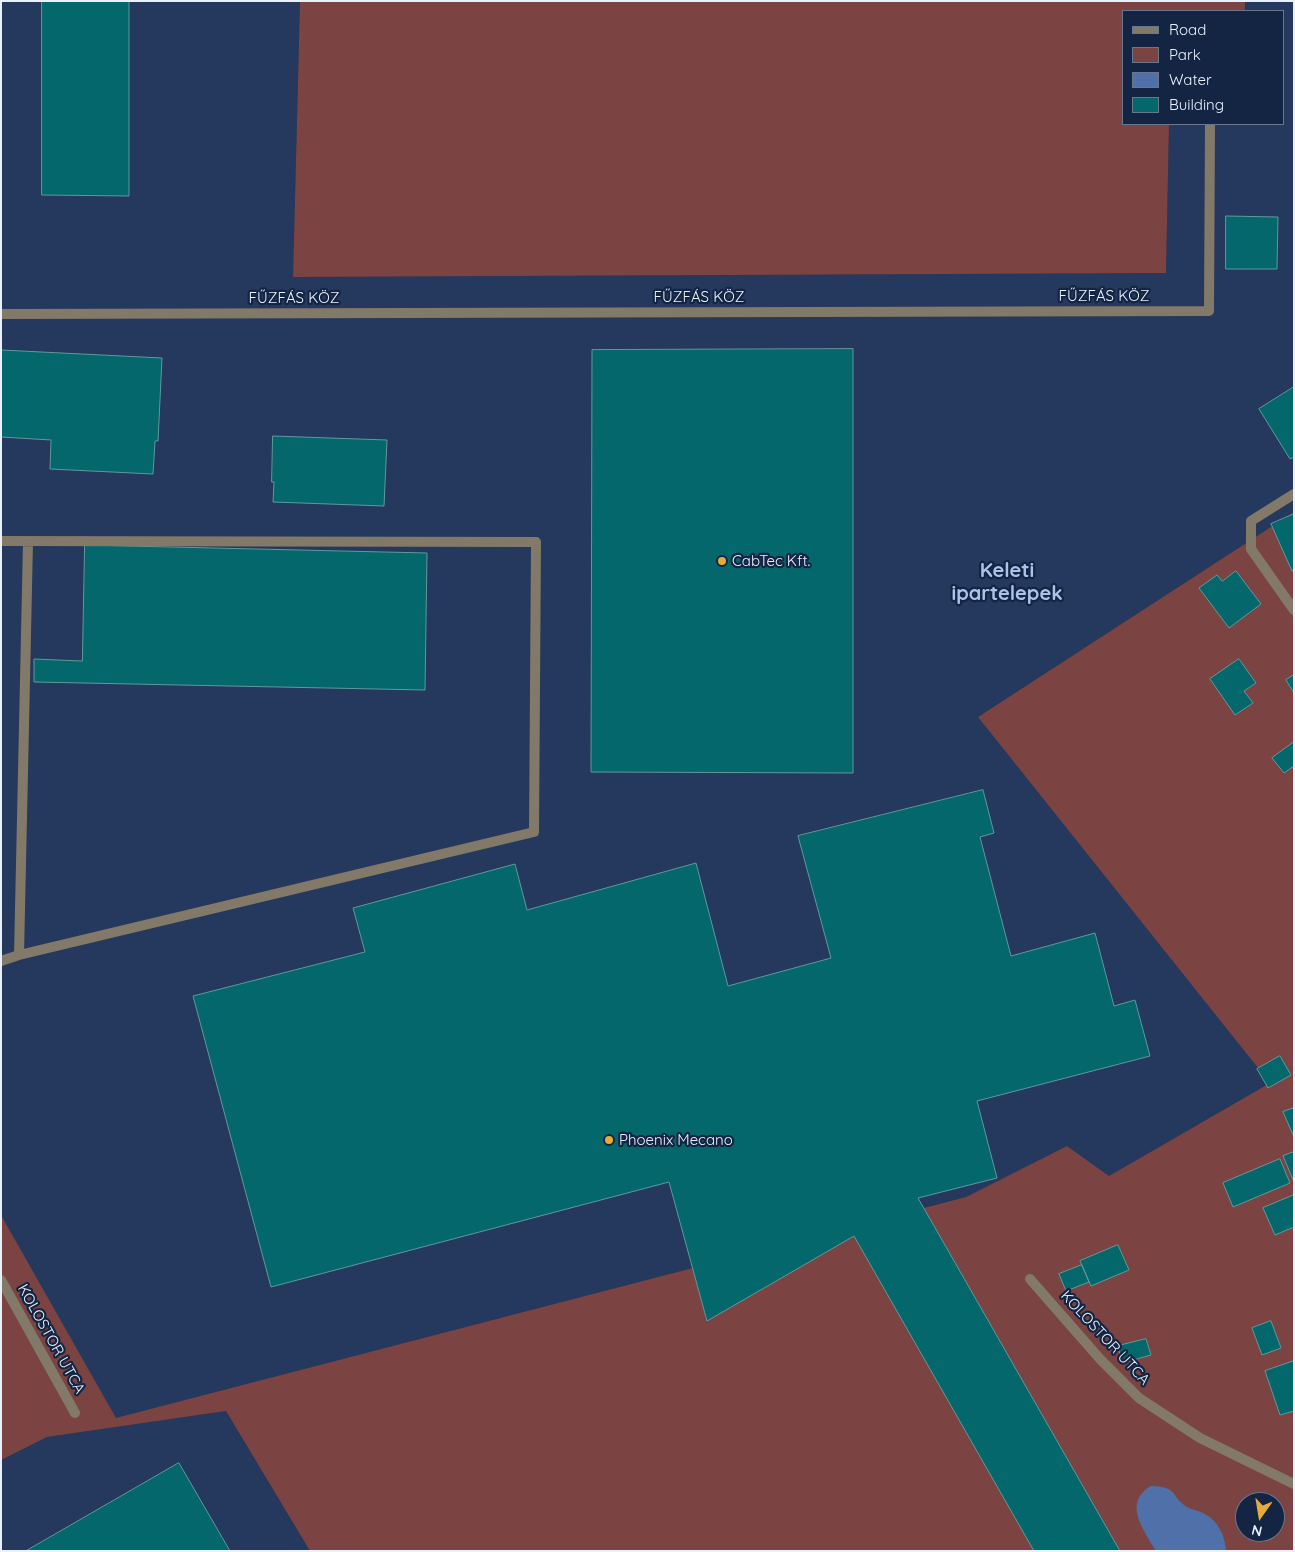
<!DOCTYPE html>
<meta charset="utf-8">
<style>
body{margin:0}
#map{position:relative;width:1295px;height:1552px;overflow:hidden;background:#1d2f4e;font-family:Quicksand,sans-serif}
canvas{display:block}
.frame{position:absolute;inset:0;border:2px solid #eaf1fe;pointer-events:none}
.legend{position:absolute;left:1122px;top:10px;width:162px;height:115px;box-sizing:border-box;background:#132543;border:1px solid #69778e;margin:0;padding:6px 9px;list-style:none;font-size:15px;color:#eaf1fe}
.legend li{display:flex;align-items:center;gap:10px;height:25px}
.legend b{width:25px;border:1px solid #69778e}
.north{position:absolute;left:1235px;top:1492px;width:50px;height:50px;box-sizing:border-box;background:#132543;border:1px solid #69778e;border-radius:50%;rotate:193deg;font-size:14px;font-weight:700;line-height:20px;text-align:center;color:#eaf1fe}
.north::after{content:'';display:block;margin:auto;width:18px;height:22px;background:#e6ac36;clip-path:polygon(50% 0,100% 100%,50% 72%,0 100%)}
</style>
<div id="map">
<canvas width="1295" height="1552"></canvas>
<div class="frame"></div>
<ul class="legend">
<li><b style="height:6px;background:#837968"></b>Road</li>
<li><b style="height:14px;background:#7b4443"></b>Park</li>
<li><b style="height:14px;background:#4f70a9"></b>Water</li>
<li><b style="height:14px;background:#04676c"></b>Building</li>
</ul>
<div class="north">N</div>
</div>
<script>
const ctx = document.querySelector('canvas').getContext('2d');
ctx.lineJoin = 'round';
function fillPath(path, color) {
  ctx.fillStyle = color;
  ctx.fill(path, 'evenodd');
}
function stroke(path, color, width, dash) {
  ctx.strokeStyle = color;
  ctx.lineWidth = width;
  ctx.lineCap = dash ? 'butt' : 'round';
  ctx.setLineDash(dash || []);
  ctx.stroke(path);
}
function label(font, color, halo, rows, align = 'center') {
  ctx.font = font + ' Quicksand,sans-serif';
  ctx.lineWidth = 4.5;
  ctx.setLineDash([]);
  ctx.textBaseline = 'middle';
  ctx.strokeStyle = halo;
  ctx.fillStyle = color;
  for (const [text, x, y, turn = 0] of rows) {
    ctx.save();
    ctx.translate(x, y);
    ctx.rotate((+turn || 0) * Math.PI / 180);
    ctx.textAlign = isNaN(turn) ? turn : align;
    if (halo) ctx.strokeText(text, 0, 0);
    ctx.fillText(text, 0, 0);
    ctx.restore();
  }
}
fillPath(new Path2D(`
 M1,1H300L293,277L1166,273L1169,124H1284V11H1245V1H1294V512L978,717L1270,1083L1109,1176L1067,1146L966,1197L116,1419L1,1215Z
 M226,1411L310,1551H1V1460L47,1437Z`), '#24395d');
fillPath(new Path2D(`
 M300,1H1245V11H1124V124H1169L1166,273L293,277Z
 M1294,512V1551H310L226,1411L47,1437L1,1460V1215L116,1418L966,1197L1067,1146L1109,1176L1270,1083L978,717ZM1245,1502H1275V1532H1245Z`), '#7b4443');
fillPath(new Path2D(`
 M1151,1486C1179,1487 1170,1496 1187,1507C1193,1510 1200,1511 1205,1514C1219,1522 1225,1536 1226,1551H1156C1144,1530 1122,1503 1151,1486Z`), '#4f70a9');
const building = new Path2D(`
 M42,1H129V196L42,195Z
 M1226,216L1278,217L1277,269H1226Z
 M853,349V773L591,772L592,350Z
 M1,350L162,358L158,441H155L153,474L50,469L51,440L1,437Z
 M1294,387V457L1290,459L1259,409Z
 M273,436L387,440L384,506L273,502L274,482H272Z
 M1294,514V570L1292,571L1271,524Z
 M85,545L427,553L425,690L34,682V659L82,661Z
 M1236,571L1261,604L1229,628L1199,588L1217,575L1222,581Z
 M1239,659L1256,683L1244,691L1253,703L1235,715L1210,679Z
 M1294,675V693L1286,680Z
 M1294,742V766L1284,773L1272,758Z
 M983,790L994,833L980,837L1011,956L1095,933L1114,1006L1135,1000L1150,1056L977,1101L997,1178L918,1198L1120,1551H1034L854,1236L707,1321L669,1182L271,1287L193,996L365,952L353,908L515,864L527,910L696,863L728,986L831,958L798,836Z
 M1280,1056L1291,1075L1268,1088L1257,1069Z
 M1294,1108V1137L1283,1112Z
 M1294,1152V1182L1283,1156Z
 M1280,1159L1290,1183L1233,1207L1223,1183Z
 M1294,1195V1227L1275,1235L1263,1208Z
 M1118,1245L1129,1270L1091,1286L1080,1261Z
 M1082,1265L1089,1282L1066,1291L1059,1274Z
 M1271,1321L1281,1348L1262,1355L1252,1328Z
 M1146,1339L1151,1355L1122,1363L1118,1346Z
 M1294,1361V1411L1280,1415L1265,1371Z
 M179,1463L230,1551H26Z`);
fillPath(building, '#04676c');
stroke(building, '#5f999d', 1);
stroke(new Path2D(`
 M1,314L1209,311L1210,124
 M1,541L536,542L534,832L19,955L1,961
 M19,955L28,542`), '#837968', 10);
stroke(new Path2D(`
 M1294,494L1251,521V549L1294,610
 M1030,1279L1100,1359L1139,1398L1200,1438L1294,1484
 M1,1280L75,1413`), '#837968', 10);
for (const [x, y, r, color] of [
 [722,561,5,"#e6ac36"],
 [609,1140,5,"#e6ac36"]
]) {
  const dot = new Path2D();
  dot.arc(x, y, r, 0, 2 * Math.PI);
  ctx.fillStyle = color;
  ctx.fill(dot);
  stroke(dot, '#132543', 2);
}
label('15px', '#eaf1fe', '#132543', [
 ["FŰZFÁS KÖZ",1104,296],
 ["FŰZFÁS KÖZ",699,297],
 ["FŰZFÁS KÖZ",294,298],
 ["KOLOSTOR UTCA",1105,1338,47],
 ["KOLOSTOR UTCA",51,1339,61]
]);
label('15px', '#eaf1fe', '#132543', [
 ["CabTec Kft.",732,561],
 ["Phoenix Mecano",619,1140]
], 'left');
label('bold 20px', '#abc3ea', '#132543', [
 ["Keleti",1007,571],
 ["ipartelepek",1007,594]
]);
</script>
